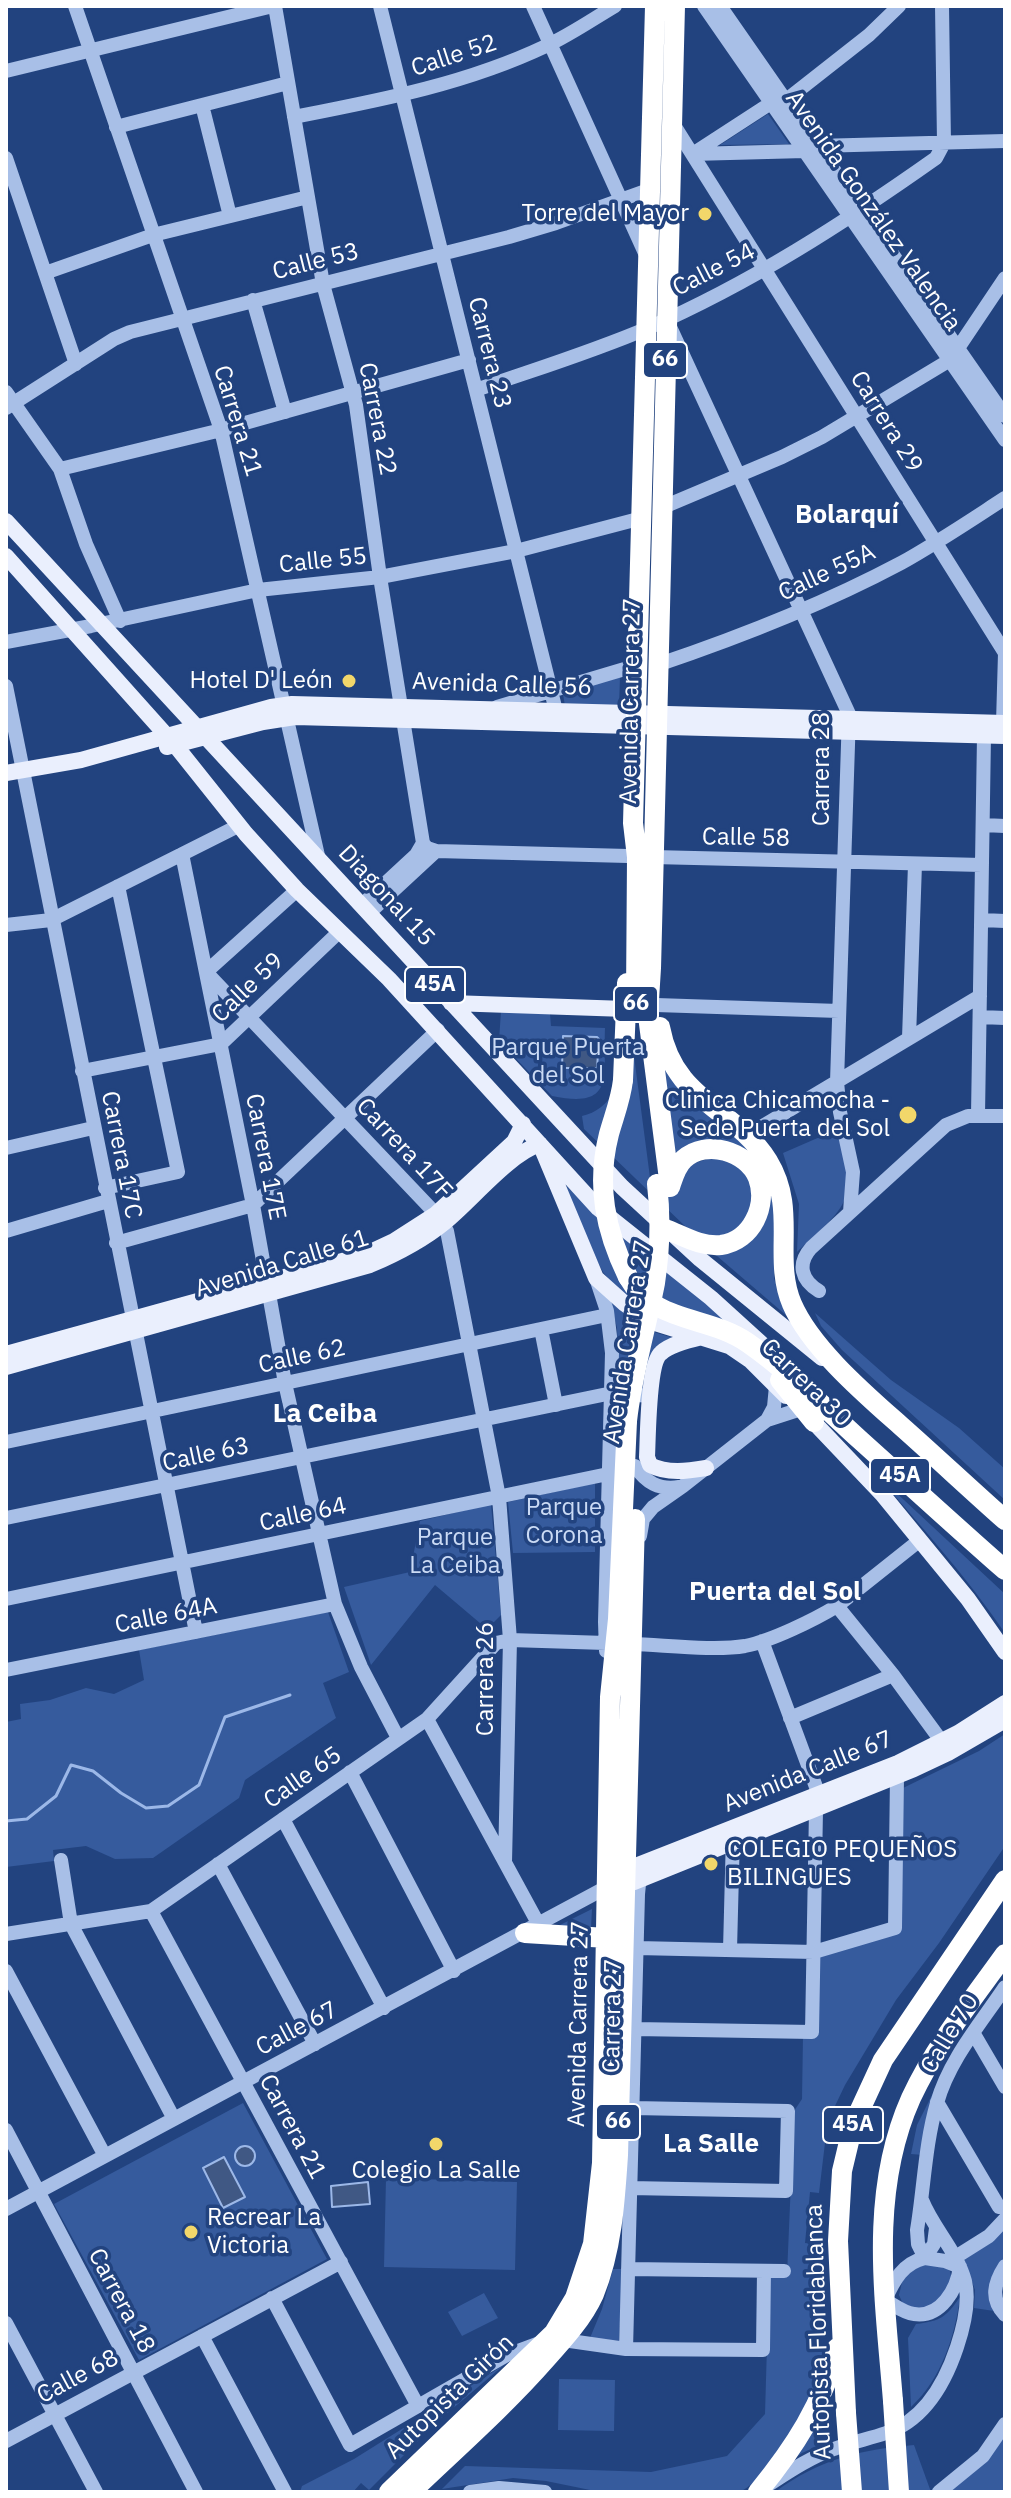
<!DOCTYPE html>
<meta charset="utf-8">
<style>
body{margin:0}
#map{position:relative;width:1011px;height:2498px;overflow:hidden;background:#22437f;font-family:"IBM Plex Sans",sans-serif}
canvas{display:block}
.frame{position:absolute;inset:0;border:8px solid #fff;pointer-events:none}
</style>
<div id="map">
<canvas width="1011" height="2498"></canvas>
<div class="frame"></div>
</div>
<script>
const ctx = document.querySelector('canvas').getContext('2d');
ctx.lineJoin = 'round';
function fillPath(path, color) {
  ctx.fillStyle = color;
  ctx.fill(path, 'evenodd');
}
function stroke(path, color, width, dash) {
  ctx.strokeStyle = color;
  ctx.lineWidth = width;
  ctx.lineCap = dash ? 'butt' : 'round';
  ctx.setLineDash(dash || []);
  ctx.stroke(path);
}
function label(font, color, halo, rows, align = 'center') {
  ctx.font = font + ' "IBM Plex Sans",sans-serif';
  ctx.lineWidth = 7;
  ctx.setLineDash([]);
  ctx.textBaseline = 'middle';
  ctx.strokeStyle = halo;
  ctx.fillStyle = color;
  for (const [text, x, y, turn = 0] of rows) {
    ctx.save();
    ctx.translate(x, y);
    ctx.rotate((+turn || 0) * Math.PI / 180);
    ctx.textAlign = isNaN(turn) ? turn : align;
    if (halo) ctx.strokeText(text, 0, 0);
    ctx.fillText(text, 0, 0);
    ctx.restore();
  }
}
fillPath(new Path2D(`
 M768,114L789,144L720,145Z
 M620,677L619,707L565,706L563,694Z
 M501,1011L550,1014L551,1026L605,1028C603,1077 616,1109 552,1096L499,1041Z
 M658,1050L673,1081L681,1093L717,1121L748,1149L774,1197V1278L780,1300L787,1316L710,1250C738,1246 759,1247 766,1215L734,1148L675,1164Z
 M634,1056L651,1185C669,1176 709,1151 727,1159C735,1164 744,1172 752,1179L755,1209L739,1232L715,1239L687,1228L584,1129L582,1116C611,1110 621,1080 634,1056Z
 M836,1130C843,1151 854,1184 842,1205C833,1221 810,1239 797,1252L799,1204L783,1153Z
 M565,1185L619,1235L689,1288L732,1326L640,1306L615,1287L603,1272L591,1250Z
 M611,1302L647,1330L677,1339L646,1391L619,1388L617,1328Z
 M815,1313L891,1380L959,1428L1005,1469V1500L842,1350L821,1326Z
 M875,1473L1005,1594V1633C966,1576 920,1525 875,1473Z
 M595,1483V1552L513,1553L508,1502Z
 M491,1504L501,1615L487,1629L435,1585L371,1665L344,1587L410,1572L420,1521Z
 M328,1612L349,1672L323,1683L336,1718L245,1780L239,1798L153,1858L115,1859L86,1846L53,1850L54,1861L6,1867V1722L21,1719L20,1704L50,1700L86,1688L114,1694L144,1680L139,1650Z
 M1005,1734V1846L939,1943L896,2000L845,2085L835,2106L825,2143L819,2193L810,2192L805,2243L815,2244C813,2294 833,2344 814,2393C807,2409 794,2426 785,2441C773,2460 760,2481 740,2492H600L546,2481L513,2478L442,2489L465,2466L651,2472L727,2456L765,2414L769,2276L787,2275L794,2111L802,2099L803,2036L818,1955L899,1932L903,1788L979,1751Z
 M592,1909L591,1928L556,1927Z
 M938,2083L923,2155L911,2154L917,2125Z
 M243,2103L327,2259L139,2360L54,2204Z
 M386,2178L517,2182L515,2270L384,2267Z
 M1005,2224V2257L993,2274L989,2291L994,2311L974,2308L975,2290L963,2257Z
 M924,2262L949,2269C958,2290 939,2300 923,2311L903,2304L899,2295L903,2278Z
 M613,2269H623L619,2341L590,2338L602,2309Z
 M484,2293L498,2318L462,2336L448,2312Z
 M960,2297C955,2337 941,2379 911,2407L908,2338L916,2324C941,2321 946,2317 960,2297Z
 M504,2365L438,2421L369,2490L361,2483L353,2492H300L302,2486L354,2459Z
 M559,2379L615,2380L614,2431L558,2430Z
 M827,2396L831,2440L802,2453L789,2462Z
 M1005,2432V2492H949Z
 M914,2445L931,2492H775C820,2459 859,2450 914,2445Z`), '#365b9d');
const water = new Path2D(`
 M563,1036L597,1037L599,1039L597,1068H562Z
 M235 2156a10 10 0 1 1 20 0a10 10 0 1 1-20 0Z
 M224,2157L245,2197L223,2208L203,2168Z
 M368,2182L370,2204L332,2207L331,2186Z`);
fillPath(water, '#405884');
stroke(water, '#9cb8e8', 2);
stroke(new Path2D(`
 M6,1821L27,1819L56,1796L71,1765L93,1771L121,1793L146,1808L168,1806L199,1785L225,1717L290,1695`), '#9cb8e8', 3);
stroke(new Path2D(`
 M75,6L221,430L319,860
 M275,6L323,284L356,405L380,577L423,843
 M380,6L556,711
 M533,6L645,253
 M704,6L1005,440
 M720,6L1005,416
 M6,71L273,6
 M785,101L869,35L899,6
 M202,105L230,216
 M294,117C381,100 466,84 546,46C570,35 593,19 615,6
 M672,122L1005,653L1003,723
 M116,127L288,83
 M816,146L1005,141
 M694,153L771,103
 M692,154L805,151
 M6,158L76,364
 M45,273L153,235L308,197
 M253,300L285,412
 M670,327L849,714L837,1082L840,1112L853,1172L850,1212
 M476,390C533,370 592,352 648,328C751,283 844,223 936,158L944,143L942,6
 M6,392L60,469L86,544L120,621
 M6,408L114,339L130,332L509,237L556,223L651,189
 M60,469L213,432L469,360
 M661,508L782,457L822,437L950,360L1005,278
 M6,642L91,626L258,590L380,577L516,551L642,518
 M657,665C740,637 824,604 901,563C937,543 971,520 1005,498
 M6,686L196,1632
 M497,707L638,665
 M983,825L1005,826
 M423,843L427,848L436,851L628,856
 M182,854L253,1205L285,1383L335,1604L361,1667L398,1738
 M653,857L982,865
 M297,890L206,972L436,1214L447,1231L499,1497L510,1640L505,1862
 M362,905L416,855L423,843
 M369,913L436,851
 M982,920L1005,921
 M6,925L51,920L238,826
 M656,1005L839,1011
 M980,1017L1005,1018
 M909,1038L915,864
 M82,1071L221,1044L340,931
 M978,1115L984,736
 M746,1136L980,996
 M6,1148L93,1128
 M105,1188L178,1172L118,886
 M6,1231L108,1201
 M116,1243L253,1205L438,1030
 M596,1278L607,1311L612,1353L605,1622L606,1651
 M819,1291C801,1280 797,1264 811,1248L946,1125L968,1116H1005
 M541,1329L556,1405
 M767,1420L774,1407L776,1386
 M6,1442L607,1315
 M635,1466C646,1483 659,1490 679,1487
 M6,1518L612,1393L650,1396
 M640,1536L643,1519L653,1507L683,1486L767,1420L801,1409
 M6,1599L608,1474
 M837,1606L893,1675L942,1742
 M762,1641L819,1795
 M632,1644C665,1645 714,1651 745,1646C771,1641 814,1620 837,1606L920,1540
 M6,1670L335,1604
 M790,1718L893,1675
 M427,1719L539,1925
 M350,1772L454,1971
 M283,1819L384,2008
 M61,1860L71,1924L174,2119
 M218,1864L315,2044
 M151,1911L418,2406
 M6,1934L151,1911L427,1719L496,1643L510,1640L606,1643
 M637,1948L814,1952L895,1928L897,1777
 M730,1950L733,1834
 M6,1971L105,2156
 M635,2029L812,2032L816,1810
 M974,2034L1005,2087
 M937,2102L999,2207
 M6,2130L196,2492
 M630,2188L786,2191L788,2111L633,2108
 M6,2209L607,1887
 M936,2228L934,2244L925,2258L918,2244L917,2230C924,2188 925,2144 937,2103C949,2060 981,2023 1005,1987
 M925,2258L945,2261L960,2267C957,2289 941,2318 914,2314C904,2313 894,2305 885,2300C894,2280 903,2263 925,2258Z
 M954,2258L989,2236L1005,2219
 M1005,2266C994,2283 990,2299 1005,2315
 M628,2269L784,2271
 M272,2298L350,2445L507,2355L542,2342
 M6,2323L96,2492
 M202,2336L285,2492
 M563,2340L626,2349L763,2350L764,2271
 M626,2349L638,1894L639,1884L643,1877
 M6,2441L341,2262
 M770,2484C790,2471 811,2457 834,2449C851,2442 869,2439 886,2433C925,2420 945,2383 957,2347C964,2326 970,2302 965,2281C957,2251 933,2228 922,2200
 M470,2492L499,2488L545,2492
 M939,2492L983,2456L1005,2424`), '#a8bfe7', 14);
stroke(new Path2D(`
 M6,521L622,1187L700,1259L822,1358
 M6,556L175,745L246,834L297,890L389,979L598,1208L711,1298L765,1347
 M167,747L263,722L295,717L1005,736
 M6,773L81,760L271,707L292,704L1005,723
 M451,1003L626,1009
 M702,1337C689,1340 671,1344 661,1353C648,1363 648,1438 647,1457L650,1465C667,1474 688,1471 706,1468
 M6,1354L364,1255L394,1241L436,1214L514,1142L523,1124
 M6,1367L370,1265C396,1254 423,1240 445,1222C472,1200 509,1154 540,1144L596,1278L625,1304L649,1321L729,1346L751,1361L786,1396
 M806,1414L882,1494L968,1599L1005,1652
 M625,1877L634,1882L914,1769L948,1753L1005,1720
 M620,1880L633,1867L898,1763L958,1733L1005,1703`), '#eaeffd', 16);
stroke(new Path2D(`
 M636,997L637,857L633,823L655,6
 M660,1027C674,1102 733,1106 768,1161C798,1210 772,1257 792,1304C811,1348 865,1394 901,1426C936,1457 970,1489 1005,1520
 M623,1080L627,983
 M670,1187L648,1016L651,968L675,6
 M668,1230C685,1237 702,1247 721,1245C752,1241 768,1205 758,1178C747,1151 706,1139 684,1159C676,1166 673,1178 670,1187
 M628,1277C654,1324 708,1315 748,1343C788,1371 823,1406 859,1439C908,1483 956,1527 1005,1570
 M780,1380L814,1422
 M525,1933L607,1938
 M893,2401C885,2299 868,2194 911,2098C935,2046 972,2000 1005,1954
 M846,2413L838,2241L842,2171L853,2125L883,2060L1005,1880
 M389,2492L554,2333L575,2298L593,2244L602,2163L610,1697L618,1619L627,1421
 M411,2492C457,2448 505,2406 547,2358C565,2338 583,2318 594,2294C612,2250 615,2201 618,2155L635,1519
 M758,2492C794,2448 823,2404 837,2348`), '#fff', 20);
stroke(new Path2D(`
 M623,1080C621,1099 614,1116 609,1134C596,1185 605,1230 628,1277
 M627,1421C632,1374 646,1329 655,1283C660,1250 661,1217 657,1184
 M893,2401L899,2492
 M846,2413L852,2492`), '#fff', 20);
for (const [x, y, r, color] of [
 [705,214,8,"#f2d76a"],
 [349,681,8,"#f2d76a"],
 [908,1115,10,"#f2d76a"],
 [711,1864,8,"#f2d76a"],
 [436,2144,8,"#f2d76a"],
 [191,2232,8,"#f2d76a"]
]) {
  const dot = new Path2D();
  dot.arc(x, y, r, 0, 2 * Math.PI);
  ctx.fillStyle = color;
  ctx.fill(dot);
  stroke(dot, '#22437f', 3);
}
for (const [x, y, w] of [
 [665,360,44],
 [435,985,60],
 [636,1004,44],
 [900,1476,60],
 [618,2122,44],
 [853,2125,60]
]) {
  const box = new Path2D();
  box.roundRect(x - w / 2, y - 18, w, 36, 6);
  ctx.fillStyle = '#22437f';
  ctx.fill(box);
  stroke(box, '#fff', 2);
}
label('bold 22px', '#fff', null, [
 ["66",665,360],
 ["45A",435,985],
 ["66",636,1004],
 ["45A",900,1476],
 ["66",618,2122],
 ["45A",853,2125]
]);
label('24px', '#fff', '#22437f', [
 ["Calle 52",454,56,-18],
 ["Avenida González Valencia",873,211,55],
 ["Calle 53",316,262,-14],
 ["Calle 54",714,270,-27],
 ["Carrera 23",489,353,76],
 ["Carrera 22",377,419,79],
 ["Carrera 21",237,421,73],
 ["Carrera 29",886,422,58],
 ["Calle 55",323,561,-6],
 ["Calle 55A",827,573,-25],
 ["Avenida Calle 56",502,685,2],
 ["Avenida Carrera 27",631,701,-89],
 ["Carrera 28",822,769,-90],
 ["Calle 58",746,838,1],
 ["Diagonal 15",386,896,47],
 ["Calle 59",248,988,-44],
 ["Carrera 17F",404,1149,47],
 ["Carrera 17C",121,1155,79],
 ["Carrera 17E",265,1157,79],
 ["Avenida Calle 61",282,1264,-17],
 ["Avenida Carrera 27",628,1342,-81],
 ["Calle 62",302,1357,-12],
 ["Carrera 30",806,1383,44],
 ["Calle 63",206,1455,-12],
 ["Calle 64",303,1515,-12],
 ["Calle 64A",166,1616,-11],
 ["Carrera 26",486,1679,-90],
 ["Avenida Calle 67",808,1772,-22],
 ["Calle 65",303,1778,-35],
 ["Carrera 27",613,2016,-89],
 ["Avenida Carrera 27",579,2024,-89],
 ["Calle 67",297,2029,-28],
 ["Calle 70",950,2034,-59],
 ["Carrera 21",292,2127,62],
 ["Carrera 18",121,2301,62],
 ["Autopista Floridablanca",819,2332,-92],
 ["Calle 68",78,2377,-28],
 ["Autopista Girón",450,2397,-44]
]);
label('24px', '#fff', '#22437f', [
 ["Torre del Mayor",689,214],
 ["Hotel D' León",333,681],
 ["Clinica Chicamocha -",890,1101],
 ["Sede Puerta del Sol",890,1129],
 ["COLEGIO PEQUEÑOS",727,1850,"left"],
 ["BILINGUES",727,1878,"left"],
 ["Colegio La Salle",436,2171,"center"],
 ["Recrear La",207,2218,"left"],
 ["Victoria",207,2246,"left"]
], 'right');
label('24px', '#cbdbf5', '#22437f', [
 ["Parque Puerta",568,1048],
 ["del Sol",568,1076],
 ["Parque",564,1508],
 ["Corona",564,1536],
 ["Parque",455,1538],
 ["La Ceiba",455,1566]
]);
label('bold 26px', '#fff', '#22437f', [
 ["Bolarquí",847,515],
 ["La Ceiba",325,1414],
 ["Puerta del Sol",775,1592],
 ["La Salle",711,2144]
]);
</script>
